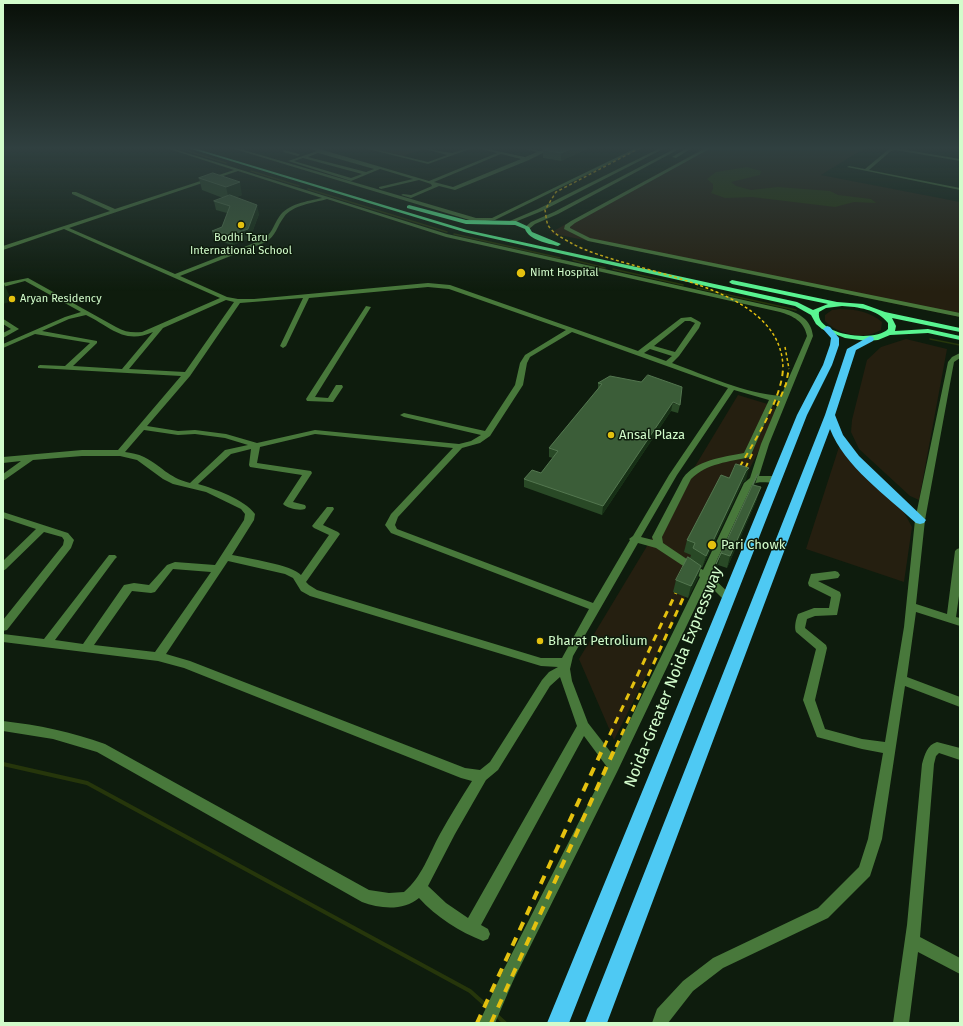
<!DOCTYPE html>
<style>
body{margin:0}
#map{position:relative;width:963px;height:1026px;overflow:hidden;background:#0e1c0d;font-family:"Fira Sans",sans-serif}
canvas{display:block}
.frame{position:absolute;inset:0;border:4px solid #d2fccb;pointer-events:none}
</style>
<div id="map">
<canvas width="963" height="1026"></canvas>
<div class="frame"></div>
</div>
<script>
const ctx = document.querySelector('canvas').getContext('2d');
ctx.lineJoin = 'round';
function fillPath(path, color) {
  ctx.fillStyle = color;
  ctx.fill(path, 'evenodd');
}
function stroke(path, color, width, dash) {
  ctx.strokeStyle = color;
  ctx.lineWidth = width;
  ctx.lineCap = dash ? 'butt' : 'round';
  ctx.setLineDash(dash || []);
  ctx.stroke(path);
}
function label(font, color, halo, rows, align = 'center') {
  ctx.font = font + ' "Fira Sans",sans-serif';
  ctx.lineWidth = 3;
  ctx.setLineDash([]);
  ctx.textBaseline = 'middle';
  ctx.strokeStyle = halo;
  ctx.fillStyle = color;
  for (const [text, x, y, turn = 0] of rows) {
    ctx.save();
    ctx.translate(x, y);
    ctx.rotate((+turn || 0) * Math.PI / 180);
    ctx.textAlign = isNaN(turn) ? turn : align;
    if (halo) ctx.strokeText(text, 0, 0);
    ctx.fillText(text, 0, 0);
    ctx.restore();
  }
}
fillPath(new Path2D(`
 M370,148H419L423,149L403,156Z
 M704,148H865L821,175L960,202V317L550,233Z
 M840,309C856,309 870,312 882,322L881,330C865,340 838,335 825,321V315L832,310Z
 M906,339L947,349L919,500L910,496L859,449L851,432L852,420L867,360L881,347Z
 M738,395L774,406L777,414L614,740L579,659Z
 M839,447L900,505L912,527L904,582L806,549Z`), '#251f10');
fillPath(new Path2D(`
 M747,167L761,171L760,175L731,182L736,186L751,190L778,187L830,191L838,195L871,199L876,203L854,202L835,207L752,197L725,198L711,193L713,189V184L707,179L716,172Z`), '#26360b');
stroke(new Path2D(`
 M178,148L226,163
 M251,171L299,186
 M308,189L447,232
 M454,234L560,258
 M573,260L605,268
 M613,269L683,285
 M697,288L796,310
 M930,339L960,345`), '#26360b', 1.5);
stroke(new Path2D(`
 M3,764L87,783L470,991L489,1008
 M495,1014L505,1023`), '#26360b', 4);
fillPath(new Path2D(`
 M166,148H171L447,234L784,309C799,313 811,319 813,336L769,444L759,476H776L780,479C773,486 760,479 752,485L710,575L733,597L732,600H724L707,583L618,770L513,981L495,1023H479L503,971L607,767L584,736L481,925L488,929L490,934L488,939L483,941C460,932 436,917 419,898C404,911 380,909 362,902L97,752L53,739L3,731V721C38,725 72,732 105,744L369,890L389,893L404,892C422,877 429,854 440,834C450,816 461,798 472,781L461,778L184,668L158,661L3,642V634L44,639L109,555H115L117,557L115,559L55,640L83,644L124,585L134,583L149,585L167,565L175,562L215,565L244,520L245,514L241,509L206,492L173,484L163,479L137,460L120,456H82L33,460L3,481V474L21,461L3,463V457L82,450H118L181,376L38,368V366L40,365L65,366L90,343L35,334L3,348V344L65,317L81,312L25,281L3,287V283L28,278L116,327C125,332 132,333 142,332L220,298L64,229L3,250V246L110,211L72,194V192H76L115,209L234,170ZM238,171L322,198C308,201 287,204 279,217C273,226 272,234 262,240L175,274L69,228ZM327,199L446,237L780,312C793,316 804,321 807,336L781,396C744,393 707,376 672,363L679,356L699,328L701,323L700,322L691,317L681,318L638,351L450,285L428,283L254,299H238L227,297L180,276L266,242C276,236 277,226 284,217C292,205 314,203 327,199ZM428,287L449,289L566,330L525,355L520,363L515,385L485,431L404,413L400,415L404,417L481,435L471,441L459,444L315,430L257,443L226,434L195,430L178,431L147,426L190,376L240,303L303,298L280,346L283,348L286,346L309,298ZM226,300L234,302L185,372L129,369L163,328ZM86,315C111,327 124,345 153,332L122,369L73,366L97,343V341L42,331L69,319ZM685,321H690L695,323L675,352L654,346ZM572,332L728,388L669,475L633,536L629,539L630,540L593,603L397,529L395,525L398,517L462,448L480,443L490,436L523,385L527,363L530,357ZM650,349L672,356L666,361L644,353ZM734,390L769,400L744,453C723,457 696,460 683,478L652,537L653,540L641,537L677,475ZM775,400L779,401L761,444L750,478L744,483L703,570L663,543L662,537L691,479C707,463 729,462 750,457ZM144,430L178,435L195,434L225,438L248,445L225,450L190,483C167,477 162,466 144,457C138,454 131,453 125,452ZM315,434L453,448L391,514L385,525L391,533L589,609L562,658H541L317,590L309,585L306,582L340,534L338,532L323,525L334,509L333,507H327L312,526L314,528L329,535L301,575C293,565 246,558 232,555L254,520L255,514C244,499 215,489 198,484L231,454L251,449L249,465L250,467L302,475L283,504C287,508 299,511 305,509L306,507L305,505L293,502L312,473L311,471L257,463L260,447ZM638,543L656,548L700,577L613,755L588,723L572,681L570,669L573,656ZM228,561L285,574L293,578L301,591L310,596L541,666L558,667L549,672L542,680L490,762L480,770L465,768L190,661L166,654ZM173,569L211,572L155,652L94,645L132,591L151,593L155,592ZM560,677L577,726L468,918L446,903L428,886L455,834L486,780L498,770L550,686Z
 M231,148H237L476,218H492L636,148H641L495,220L476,222Z
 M310,148H316L429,181L497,153L477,148H483L525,157L537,152L522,148L541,151L548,148H553L529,160L455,190L439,186L411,198L401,195L403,194L411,195L432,186L431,184L419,180L381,189L379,188V187L413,179L380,169L351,181L288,161L317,151ZM318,153L374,169L366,172L308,157ZM501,154L521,159L453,187L434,182ZM303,158L362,174L351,178L294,161Z
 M364,148H370L428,162L447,155L421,148L452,153L468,148H473L428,164Z
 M660,148H665L542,211L510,224L505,223L538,209Z
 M676,148H681L558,214L535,224L529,229L524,228L531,222L554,212Z
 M687,148H692L676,158L672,157Z
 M706,148H711L575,223L570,227V228L590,238L960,313V317L588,241L564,229L565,225L571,221Z
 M895,148L960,159V161L895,150L891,151L869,170L960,188V190L847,167L849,166L865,169L889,149Z
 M284,150L299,154L300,155L298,156L283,152Z
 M366,306L371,307L315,397L328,398L336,385H342L343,387L333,402L307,401L306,399Z
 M3,319L5,320L19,329L3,338V333L11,329L3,324Z
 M960,353V358L954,362L925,520L916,604L947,614L955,551L957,549L960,548V589L956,617L960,618V626L916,612L907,677L960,697V707L905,686L882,839L870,876L828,918L723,968L693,991L668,1023H652L657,1009L683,981L713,958L818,908L859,867L868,839L883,753L862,749L817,737L803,700L816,649L796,632C794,627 796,619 798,614L814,608H829L831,597L809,586L808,583L811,574L835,571L838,572L840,575L838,578L818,581L840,592L841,595L837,615L815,616L807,619L805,628L826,645L827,648L815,700L825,729L862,739L885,742L904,627L915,520L948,362L952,357Z
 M3,512L68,533L74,540L71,548L7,630L3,631V620L63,545L64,540L62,537L44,532L6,569L3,571V561L36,529L3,518Z
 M937,742L960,748V760L939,753L936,756L934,764L920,937L960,958V974L918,952L909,1023H893L907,925L922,764C925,754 927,745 937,742Z`), '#48783b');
fillPath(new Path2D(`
 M188,148H194L467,230L797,302L813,310L828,304L732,284L729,282L732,280L837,302L863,304L885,312L960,328V332L892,318L896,326L895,331L928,329L960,336V340L928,333L890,335L878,340L867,341L845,338L822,329L816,324L811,315L795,306L464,232ZM842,306C858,307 877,309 888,323V329C875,343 815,335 819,312L826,308Z
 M409,205L466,220L516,221L529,227L532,232L561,244L558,246C547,243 529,240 525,229L515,225L466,224L407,208V206Z`), '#59f491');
fillPath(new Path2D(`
 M827,326L830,327L839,338V345L832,365L807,415L569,1023H547L797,415L823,365L830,345L831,338L823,329Z
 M870,336L873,337L874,339L873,341L856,350L835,415L843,435L859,456L926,520L924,523L920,524L916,523C887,496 844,466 830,429L607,1023H585L825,415L847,349Z`), '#4ec9f3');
stroke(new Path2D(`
 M640,148L556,192L545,210C546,214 546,221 548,225C552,233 564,239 571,243C629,275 783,281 783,369
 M785,347L789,369`), '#e4c10f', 1.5, [3, 2.5]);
stroke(new Path2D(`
 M777,406L786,384L789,368
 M735,475C751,446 782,401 783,368
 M741,477L754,450`), '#e4c10f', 2, [5.5, 4.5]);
stroke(new Path2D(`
 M604,747L680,584
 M616,747L689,585`), '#e4c10f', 3, [7, 6]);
stroke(new Path2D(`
 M477,1023L604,746
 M491,1023L616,746`), '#e4c10f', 4, [9, 8]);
fillPath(new Path2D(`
 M589,148L561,161L543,158V150Z
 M213,173L242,195L236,197L259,214L250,238L233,245L214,240L212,231L222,227L227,213L216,210L214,201L223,198L202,190L199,178Z
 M598,383L680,405L678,413L671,411L602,515L524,487V479L541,473L553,458L549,457V448L598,389Z
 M729,478L746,480L743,482L702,568L701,567L698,578L688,598L673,592L676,580L690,558L691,555L684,552L687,540Z
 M755,485L757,499L727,568L718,565L713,575L716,564Z`), '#294926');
fillPath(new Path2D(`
 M573,148H589L561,161V153Z
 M240,182L242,195L229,200L226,187Z
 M257,205L259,214L250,238L233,245L231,235Z
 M3,282L12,301L3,304Z
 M673,402L671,411L602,515L603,506Z
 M749,468L746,480L743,482L702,568L706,556L746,471Z
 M758,474L755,485H753Z
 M761,487L757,499L727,568L730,556Z
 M721,553L718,565L713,575L716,564Z
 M701,566L698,578L688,598L691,586Z`), '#162f15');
const building = new Path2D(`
 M550,148H573L561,153L543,150Z
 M213,173L240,182L226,187L199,178Z
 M230,195L257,205L248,229L231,235L212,231L222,227L230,206L214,201Z
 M648,375L682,387L680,405L673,402L603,506L524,479L532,470L541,473L558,451L549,448L602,384L598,383L610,376L641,382Z
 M736,464L749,468L746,471L706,556L693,548L695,543L687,540L721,475L729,478Z
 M758,474L753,485L761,487L730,556L721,553L716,564L757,475Z
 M688,557L701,566L691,586L676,580Z`);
fillPath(building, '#3b5d38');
stroke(building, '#53764f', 1);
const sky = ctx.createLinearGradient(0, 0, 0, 291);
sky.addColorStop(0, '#080f07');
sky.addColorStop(0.51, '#304040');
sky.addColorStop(1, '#30404000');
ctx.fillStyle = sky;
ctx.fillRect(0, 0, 963, 291);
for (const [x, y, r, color] of [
 [241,225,4,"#e4c10f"],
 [521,273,5,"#e4c10f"],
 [12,299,4,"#e4c10f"],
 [611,435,4,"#e4c10f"],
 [712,545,5,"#e4c10f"],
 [540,641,4,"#e4c10f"]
]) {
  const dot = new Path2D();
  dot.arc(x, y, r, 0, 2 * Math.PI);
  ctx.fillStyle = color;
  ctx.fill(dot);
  stroke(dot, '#0e1c0d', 1.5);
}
label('11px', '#d2fccb', '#0e1c0d', [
 ["Bodhi Taru",241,238,"center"],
 ["International School",241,251,"center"],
 ["Nimt Hospital",530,273],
 ["Aryan Residency",20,299]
], 'left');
label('13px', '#d2fccb', '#0e1c0d', [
 ["Ansal Plaza",619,435],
 ["Pari Chowk",721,545],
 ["Bharat Petrolium",548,641]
], 'left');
label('16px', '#d2fccb', '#0e1c0d', [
 ["Noida-Greater Noida Expressway",674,677,-68]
]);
</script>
